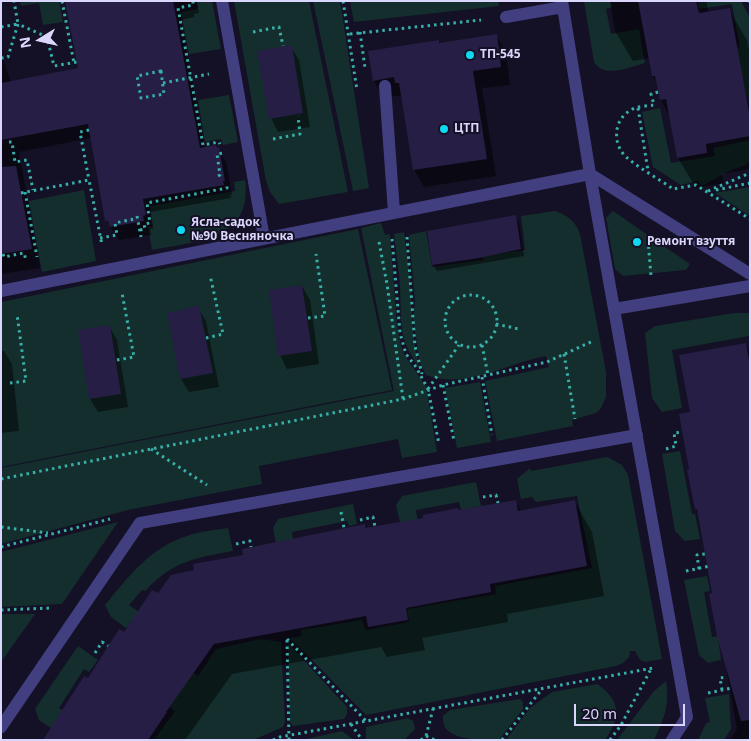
<!DOCTYPE html>
<meta charset="utf-8">
<style>
body{margin:0}
#map{position:relative;width:751px;height:741px;overflow:hidden;background:#141025;font-family:"Noto Sans",sans-serif}
canvas{display:block}
.frame{position:absolute;inset:0;border:2px solid #dbd7fc;pointer-events:none}
.north{position:absolute;left:15px;top:15px;width:50px;height:50px;-webkit-text-stroke:4px #141025;paint-order:stroke;rotate:260deg;font-size:14px;font-weight:700;line-height:20px;text-align:center;color:#dbd7fc}
.north::after{content:'';display:block;margin:auto;width:18px;height:22px;background:#dbd7fc;clip-path:polygon(50% 0,100% 100%,50% 72%,0 100%)}
.scale{position:absolute;left:574px;top:704px;width:111px;height:22px;box-sizing:border-box;border:2px solid #dbd7fc;border-top:0;padding-left:6px;font-size:15px;line-height:18px;white-space:nowrap;color:#dbd7fc;-webkit-text-stroke:4px #141025;paint-order:stroke}
</style>
<div id="map">
<canvas width="751" height="741"></canvas>
<div class="frame"></div>
<div class="north">N</div>
<div class="scale">20 m</div>
</div>
<script>
const ctx = document.querySelector('canvas').getContext('2d');
ctx.lineJoin = 'round';
function fillPath(path, color) {
  ctx.fillStyle = color;
  ctx.fill(path, 'evenodd');
}
function stroke(path, color, width, dash) {
  ctx.strokeStyle = color;
  ctx.lineWidth = width;
  ctx.lineCap = dash ? 'butt' : 'round';
  ctx.setLineDash(dash || []);
  ctx.stroke(path);
}
function label(font, color, halo, rows, align = 'center') {
  ctx.font = font + ' "Noto Sans",sans-serif';
  ctx.lineWidth = 4;
  ctx.setLineDash([]);
  ctx.textBaseline = 'middle';
  ctx.strokeStyle = halo;
  ctx.fillStyle = color;
  for (const [text, x, y, turn = 0] of rows) {
    ctx.save();
    ctx.translate(x, y);
    ctx.rotate((+turn || 0) * Math.PI / 180);
    ctx.textAlign = isNaN(turn) ? turn : align;
    if (halo) ctx.strokeText(text, 0, 0);
    ctx.fillText(text, 0, 0);
    ctx.restore();
  }
}
fillPath(new Path2D(`
 M20,1H59L63,22L43,25L39,3L21,6Z
 M203,1H212L221,49L189,54L181,12L198,9L197,2Z
 M234,1H309L348,192L279,204L270,192L266,181Z
 M313,1H340L369,188L353,191Z
 M350,1H498L499,6L354,22Z
 M584,1H610L612,7L606,9L611,34L639,29L645,63C630,67 605,79 594,62Z
 M697,1H741L750,18V110L747,96L741,97L731,49L740,47L732,4L699,9Z
 M229,95L238,142L223,145L221,139L205,142L198,100Z
 M660,108L671,163L715,156L713,148L750,140V162L746,165L731,170L702,186L697,181L681,185L653,167L642,112Z
 M245,180C253,241 196,241 152,250L148,227H153L150,206L235,191L234,182Z
 M750,187V216L715,193Z
 M84,190L96,261L42,272L29,201Z
 M555,211C568,216 575,220 580,234L606,372V397L601,408L596,413L572,420L573,426L497,441L485,381L549,367L546,356C507,363 466,390 426,375L420,363L413,318L415,302L409,235L426,231L432,267L483,260V256L525,250L521,216Z
 M613,211L690,264L686,270L623,276L615,269L606,218Z
 M381,223L385,235L390,234L397,325L401,346L405,356L426,386L437,452L402,458L398,439L259,466L262,484L128,510L1,544V468L394,391L361,228Z
 M358,229L392,390L1,467V302Z
 M404,232C407,253 410,275 411,297C412,322 413,345 420,369C397,336 402,325 400,288C399,270 396,252 394,234Z
 M734,313H750V338L749,336L672,350L682,408L662,412L652,398L645,333L655,326Z
 M480,382L491,442L457,448L445,388Z
 M680,451L692,514H695L700,539L685,541L675,531L662,454Z
 M607,457L622,465L628,475L662,659L645,662L640,660L635,651H630L629,657L623,663L616,666L366,715L290,638L301,636V630L362,620L366,630L409,622L407,609L496,594L495,586L592,568L577,496L536,502L532,497L521,499L517,479L530,468L531,471Z
 M476,482L481,506L461,510L459,502L416,510L418,524L401,527L396,505L402,496Z
 M353,504L357,524L349,526L347,521L292,532L294,546L277,549L273,528L278,519Z
 M118,522L62,604L1,607V552Z
 M228,528L233,551C195,558 173,561 145,591L142,590L129,605L139,612L126,628L111,617L105,605C128,577 151,547 187,536C200,531 215,530 228,528Z
 M707,576L710,591L704,592L712,637L718,636L721,660L708,663L699,655L684,580Z
 M1,614H35L1,662Z
 M261,639L281,642L285,722L283,727L253,740H154L175,711L168,706L192,672L198,676L216,649Z
 M288,643L347,707V714L344,719L293,726L290,722Z
 M78,646L98,660L89,672L84,669L59,708L67,713L55,731L39,720L35,709Z
 M666,681C670,705 664,719 654,740H617L654,691Z
 M597,684C621,700 621,717 605,740H506L530,708L552,692Z
 M729,694L731,729L724,740H698L706,723L710,722L705,698Z
 M520,699L523,702V709L499,740C478,740 440,741 443,716L450,710Z
 M408,718L413,721L415,729L404,740H366V727Z
 M342,731L354,740H302Z`), '#142e2d');
fillPath(new Path2D(`
 M66,1H197L199,13L194,14V17L181,20L205,148L218,149L226,162L232,195H230L231,198L150,212L153,229H150L151,235L119,240L107,221L91,138L19,152L40,268L1,274V53L11,82L79,69Z
 M610,1H706L709,13L729,10L747,40L750,56V169L722,174L724,183L696,188L678,158L670,117L661,100L658,84L653,76L650,58L633,61L615,31Z
 M496,35L506,52L510,85L482,88L496,176L424,187L414,170L402,95L384,98L374,81L439,41L440,44Z
 M291,47L299,60L310,127L278,132L271,118Z
 M515,217L519,223L524,256L437,271L433,264Z
 M302,286L310,300L319,364L287,369L280,355Z
 M198,308L206,321L219,387L189,392L181,379L168,314Z
 M109,326L117,340L128,407L98,412L90,399Z
 M745,344L750,352V740H730L737,729L699,515L696,509L690,470L692,413Z
 M1,351H4L12,364L19,431L1,433Z
 M515,501L521,511L574,501L592,532L604,596L507,614L508,622L422,638L425,650L387,657L381,647L232,674L185,740H44L124,634L158,595L196,571L244,556L364,525L366,529Z`), '#0007');
fillPath(new Path2D(`
 M65,1H173L200,148L216,145L217,148L219,147L225,181H223L224,185L143,199L146,215L143,216L144,221L110,227L108,221H105L88,124L1,140V83L78,68Z
 M638,1H696L699,13L730,8L750,117V136L706,144L707,153L677,158L666,99L660,100L655,76H652Z
 M497,34L501,67L473,71L487,159L413,170L399,83H395L394,77L373,81L368,51L439,40V43Z
 M292,45L303,113L269,119L257,51Z
 M16,166L32,249L1,254V167Z
 M516,215L521,249L479,258L432,265L427,231Z
 M302,285L312,351L278,356L269,290Z
 M199,306L213,373L180,379L167,313Z
 M110,325L121,394L89,399L78,330Z
 M746,343L750,365V720L741,721L717,636L709,594L712,593L697,509H695L687,470L689,469L679,414L690,412L679,355Z
 M516,500L518,511L575,500L587,566L490,584L491,592L406,608L408,620L368,627L366,616L214,644L166,712H167L148,740H43L84,676L88,678L119,629L124,632L152,590L158,593L171,575L194,570L193,564L243,555L242,549L365,524V528L423,518V515L458,508V510Z`), '#261e44');
stroke(new Path2D(`
 M62,1L74,63
 M193,1V5L178,8L203,145L219,142L220,144
 M343,1L357,90
 M749,1L750,2
 M1,27L18,24L14,1
 M253,32L279,27L283,46
 M360,32L365,68
 M350,34L481,20
 M1,58L8,57L18,24L47,37L54,66L77,62
 M161,71L164,94L141,98L137,76Z
 M163,83L209,74
 M658,92L651,94L654,105C647,106 637,106 631,110C614,119 612,142 625,156C637,167 659,179 673,189L696,185L750,219
 M638,108L648,171
 M89,130L80,132L89,180
 M273,139L300,134L298,116
 M9,142H12L15,162L27,160L33,190
 M218,176L220,175L217,154L223,153
 M716,190L750,183
 M708,191L750,173
 M25,192L37,257
 M21,193L89,180L102,245
 M137,216L141,237
 M140,230L145,229L144,224L150,223L147,203L227,188V185
 M407,237L415,346L422,374
 M100,238L117,235L115,223L134,219V217
 M392,239L400,333L406,354L416,367L428,389L439,444
 M648,240L651,276
 M379,242L387,284L403,399
 M3,254L4,257L24,253L26,260
 M445 321a26 26 0 1 1 52 0a26 26 0 1 1-52 0Z
 M308,318L325,316L316,254
 M496,324L519,329
 M206,338L223,334L210,275
 M482,345L488,375
 M564,354L575,419
 M117,360L134,357L122,293
 M482,377L492,435
 M10,383L26,381L17,314
 M443,385L454,441
 M428,389L459,345
 M151,449L207,485
 M666,449L676,446L674,433L682,432
 M1,479L403,399L443,385L547,362L593,341
 M483,497L496,495L498,503
 M341,512L344,528
 M360,520L373,517L375,527
 M1,527L48,533
 M236,544L250,541L251,547
 M1,547L110,519
 M699,569L697,555L705,554
 M686,571L710,566
 M1,610L50,608
 M287,639L366,721
 M287,640L289,740
 M95,653L102,642L108,646
 M722,690L720,678L727,677
 M708,693L732,688
 M351,724L362,740
 M426,736L435,740
 M273,740L280,737L653,668
 M421,740L426,736L433,709
 M502,740L542,689
 M610,740L621,725L651,669`), '#37b0a9', 3, [2.5, 4]);
stroke(new Path2D(`
 M222,1L264,238
 M562,1L590,174L750,274
 M506,17L563,7
 M385,86L394,212
 M1,291L590,174L614,309
 M1,727L140,523L637,435
 M672,740L687,717L614,309L750,286`), '#413f80', 12);
for (const [x, y, r, color] of [
 [470,55,5,"#0fd9f0"],
 [444,129,5,"#0fd9f0"],
 [181,230,5,"#0fd9f0"],
 [637,242,5,"#0fd9f0"]
]) {
  const dot = new Path2D();
  dot.arc(x, y, r, 0, 2 * Math.PI);
  ctx.fillStyle = color;
  ctx.fill(dot);
  stroke(dot, '#141025', 2);
}
label('bold 12px', '#dbd7fc', '#141025', [
 ["ТП-545",480,55],
 ["ЦТП",454,129],
 ["Ясла-садок",191,223],
 ["№90 Весняночка",191,237],
 ["Ремонт взуття",647,242]
], 'left');
</script>
